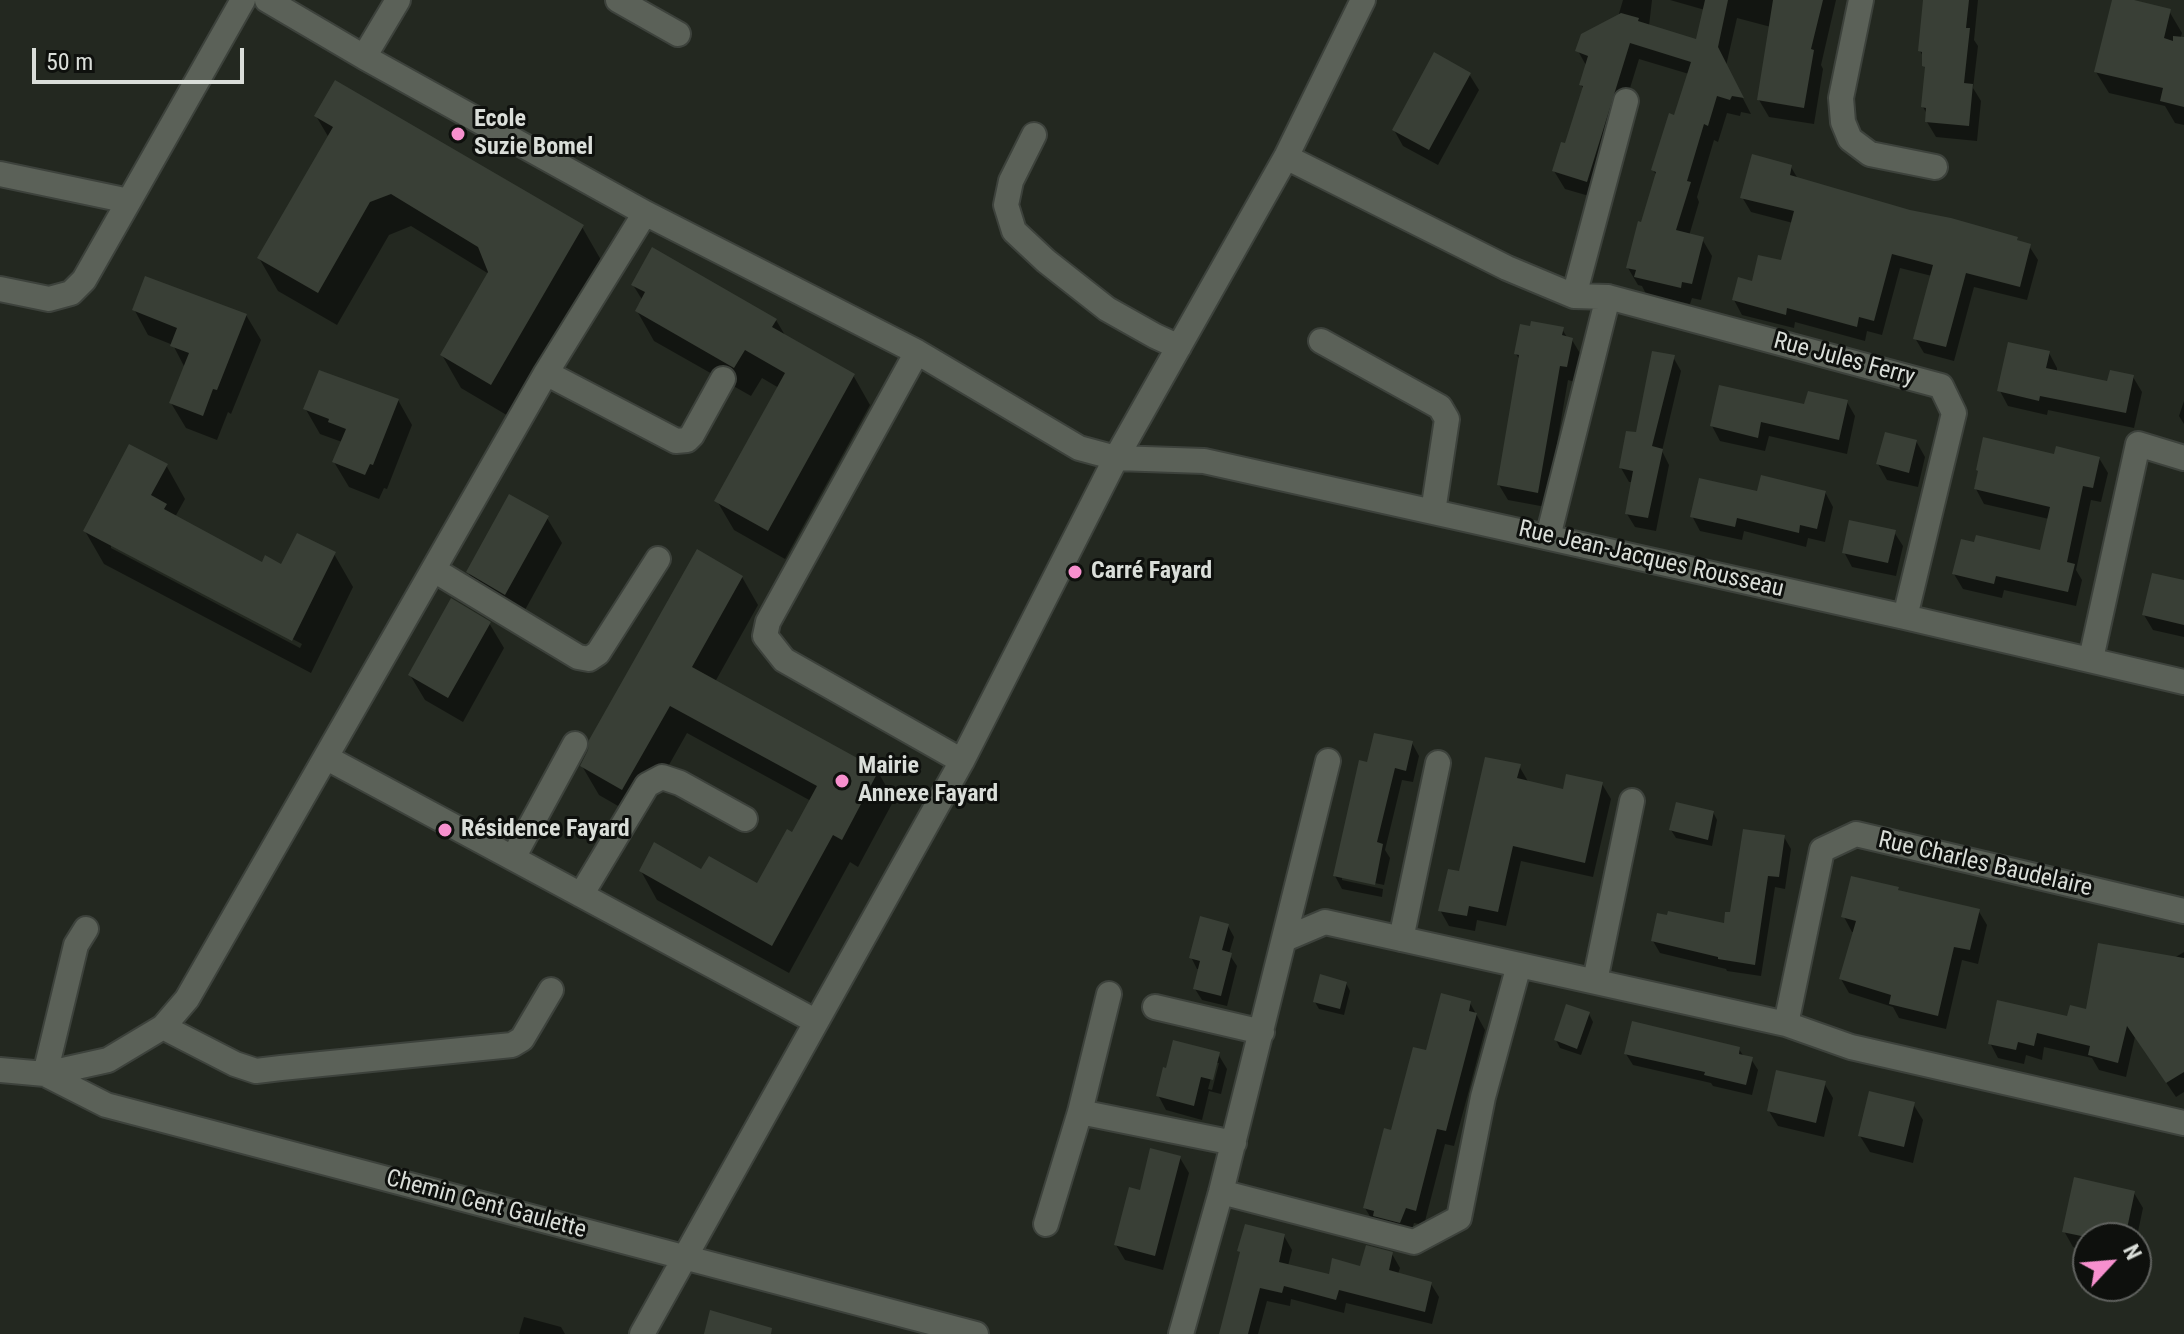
<!DOCTYPE html>
<meta charset="utf-8">
<style>
body{margin:0}
#map{position:relative;width:2184px;height:1334px;overflow:hidden;background:#232820;font-family:"Roboto Condensed",sans-serif}
canvas{display:block}
.north{position:absolute;left:2072px;top:1222px;width:80px;height:80px;box-sizing:border-box;background:#0e100d;border:2px solid #60625f;border-radius:50%;rotate:64deg;font-size:22px;font-weight:700;line-height:32px;text-align:center;color:#daded9}
.north::after{content:'';display:block;margin:auto;width:28px;height:36px;background:#f790ce;clip-path:polygon(50% 0,100% 100%,50% 72%,0 100%)}
.scale{position:absolute;left:32px;top:48px;width:212px;height:36px;box-sizing:border-box;border:4px solid #daded9;border-top:0;padding-left:10px;font-size:24px;line-height:28px;white-space:nowrap;color:#daded9;-webkit-text-stroke:6px #0e100d;paint-order:stroke}
</style>
<div id="map">
<canvas width="2184" height="1334"></canvas>
<div class="north">N</div>
<div class="scale">50 m</div>
</div>
<script>
const ctx = document.querySelector('canvas').getContext('2d');
ctx.lineJoin = 'round';
function fillPath(path, color) {
  ctx.fillStyle = color;
  ctx.fill(path, 'evenodd');
}
function stroke(path, color, width, dash) {
  ctx.strokeStyle = color;
  ctx.lineWidth = width;
  ctx.lineCap = dash ? 'butt' : 'round';
  ctx.setLineDash(dash || []);
  ctx.stroke(path);
}
function label(font, color, halo, rows, align = 'center') {
  ctx.font = font + ' "Roboto Condensed",sans-serif';
  ctx.lineWidth = 6;
  ctx.setLineDash([]);
  ctx.textBaseline = 'middle';
  ctx.strokeStyle = halo;
  ctx.fillStyle = color;
  for (const [text, x, y, turn = 0] of rows) {
    ctx.save();
    ctx.translate(x, y);
    ctx.rotate((+turn || 0) * Math.PI / 180);
    ctx.textAlign = isNaN(turn) ? turn : align;
    if (halo) ctx.strokeText(text, 0, 0);
    ctx.fillText(text, 0, 0);
    ctx.restore();
  }
}
fillPath(new Path2D(`
 M1623,0H1652L1649,26L1698,41L1705,10L1670,0H1836L1821,65L1823,69L1814,124L1769,117L1759,100L1771,27L1737,18L1726,66L1751,114L1741,112L1740,116L1727,113L1718,142L1714,140L1697,197L1699,202L1689,236L1702,239L1712,256L1701,300L1692,298L1690,304L1646,294L1642,286L1638,285L1628,268L1657,176L1653,170L1676,117L1689,74L1639,59L1596,198L1565,189L1554,171L1567,146L1584,90L1581,85L1587,67L1578,51L1618,17Z
 M1924,0H1978L1974,40L1978,46L1973,88L1981,101L1977,141L1936,137L1927,122V114L1923,107L1927,71L1924,66V58L1920,51Z
 M2114,0H2126L2169,11L2182,33L2179,44L2184,50V125L2175,123L2165,106L2109,93L2096,72Z
 M1469,74L1479,90L1438,165L1403,146L1394,130Z
 M316,116L582,227L601,260L510,417L461,388L442,355L489,274L411,226L389,235L337,325L278,291L259,258L329,138Z
 M1791,167L1798,179L1910,212L2016,238L2019,243L2029,246L2038,260L2027,300L1974,287L1954,361L1924,353L1915,338L1932,276L1900,268L1882,335L1867,331L1865,341L1795,322L1794,328L1742,315L1734,300L1753,283L1782,263L1793,223L1751,212L1742,197Z
 M633,285L776,320L786,337L853,375L870,405L785,559L734,530L717,501L779,388L762,378L751,396L654,341L637,311L643,301Z
 M134,309L246,315L261,340L231,414L228,412L217,440L186,428L171,403L185,368L173,345L148,335Z
 M1562,329L1568,339L1572,340L1581,355L1575,382L1568,380L1546,507L1508,500L1499,485L1520,360L1516,354Z
 M2049,353L2057,368V372L2109,383L2133,377L2142,392L2134,428L2048,410L2047,415L2008,406L2000,391Z
 M1673,357L1681,371L1662,451L1669,465L1656,531L1635,527L1627,514L1633,482H1629L1621,468Z
 M398,400L412,425L387,489L384,488L379,499L349,487L334,462L342,442L320,434L305,408Z
 M2184,401V424L2179,416Z
 M1847,402L1855,416L1847,454L1769,436L1765,451L1720,441L1712,426L1806,406Z
 M1916,441L1925,457L1918,487L1887,480L1878,464Z
 M2056,456L2099,458L2108,473L2101,502L2091,500L2076,570L2082,580L2076,606L2004,590L2002,598L1963,589L1954,574L2041,552L2049,519L1984,504L1976,489Z
 M166,465L185,499L175,517L263,564L282,567L334,554L353,587L311,673L104,564L85,531ZM111,543L302,644L300,648L111,548Z
 M1825,492L1833,507L1825,542L1808,538L1806,547L1744,531L1742,540L1700,531L1692,516L1759,493Z
 M547,518L562,543L520,619L483,597L468,572Z
 M1894,532L1903,546L1896,576L1852,567L1844,552Z
 M742,577L758,605L715,682L878,772L894,800L858,867L850,862L789,973L657,900L641,871L702,872L758,886L793,835L811,801L687,733L639,818L599,795L582,766Z
 M2184,582V637L2153,630L2144,615Z
 M489,623L504,648L463,722L425,700L410,675Z
 M1412,743L1419,756L1413,782L1402,780L1385,850L1390,858L1384,885L1342,876V880L1383,889L1382,897L1342,889L1335,876L1369,764Z
 M1519,766L1529,783L1564,792L1602,784L1611,799L1593,877L1521,861L1506,926L1477,920L1475,931L1449,926L1440,910Z
 M1713,812L1717,820L1712,846L1676,838L1671,830Z
 M1784,837L1791,849L1785,889L1775,887L1761,976L1727,971L1726,969L1660,953L1653,941L1669,918L1725,925Z
 M1897,889L1900,892L1978,910L1987,925L1978,964L1962,960L1946,1029L1899,1018L1893,1007L1849,993L1841,979L1854,932H1852L1844,917Z
 M1228,926L1234,937L1229,954L1237,966L1227,1006L1202,1000L1195,989L1200,969H1197L1191,957Z
 M2184,952V1092L2176,1097L2135,1037L2126,1077L2099,1070L2092,1058L2044,1047L2042,1060L2026,1055L2024,1064L1998,1058L1990,1043L2087,1011Z
 M1346,983L1350,991L1344,1015L1319,1009L1315,1002Z
 M1470,1003L1485,1030L1454,1146L1445,1144L1424,1225L1414,1223L1411,1233L1374,1223L1365,1208L1392,1132L1427,1052Z
 M1589,1014L1593,1022L1581,1055L1560,1048L1556,1040Z
 M1739,1049L1744,1057L1751,1059L1758,1070L1752,1095L1713,1086L1711,1083L1633,1065L1626,1054Z
 M1218,1054L1227,1069L1221,1094L1209,1091L1202,1120L1166,1110L1158,1095ZM1215,1063H1219L1212,1090L1208,1089Z
 M1824,1083L1833,1098L1824,1137L1778,1126L1769,1111Z
 M1913,1104L1923,1120L1913,1163L1870,1152L1860,1136Z
 M1180,1158L1189,1173L1163,1270L1125,1260L1116,1245L1141,1193Z
 M2134,1193L2143,1208L2136,1241V1238H2088V1250L2073,1247L2064,1231Z
 M1284,1236L1292,1250L1288,1266L1330,1276L1362,1268L1392,1254L1400,1268L1398,1274L1431,1284L1439,1297L1432,1324L1346,1303L1344,1313L1291,1299L1290,1306L1267,1301L1258,1334H1221L1242,1255L1239,1251Z
 M524,1317L561,1327L565,1334H519Z`), '#0007');
fillPath(new Path2D(`
 M1705,0H1728L1718,47L1744,98L1732,96L1730,100L1717,96L1708,126L1704,124L1687,181L1691,182L1676,230L1704,237L1692,284L1682,282L1681,288L1634,277L1636,270L1626,268L1638,221L1641,222L1656,172L1651,170L1669,113L1674,115L1691,62L1630,43L1587,182L1552,171L1561,142L1565,143L1583,86L1579,85L1588,56L1575,51L1581,34L1621,13L1639,18L1638,21L1696,39Z
 M1773,0H1823L1811,49L1814,50L1804,108L1757,100Z
 M1923,0H1969L1966,28H1970L1964,83L1973,84L1969,126L1925,122L1926,108L1921,107L1925,67L1922,66V52L1918,51Z
 M2112,0H2134L2171,9L2164,38L2173,41V36L2184,37V107L2160,101L2163,88L2094,72Z
 M1434,52L1471,73L1429,150L1392,130Z
 M335,80L584,225L491,385L440,355L488,272L478,247L391,194L370,202L318,293L257,258L333,127L314,116Z
 M1752,154L1792,165L1790,175L1910,210L1951,218L2018,237L2017,240L2031,244L2020,287L1966,273L1946,347L1913,339L1933,265L1892,254L1874,321L1859,317L1857,327L1787,308L1786,315L1732,300L1738,277L1752,281L1758,255L1781,260L1794,211L1740,198Z
 M652,247L777,319L772,327L855,374L768,531L714,501L785,373L745,350L734,368L635,311L645,292L631,285Z
 M145,276L247,314L217,390L213,389L203,416L169,403L189,353L170,346L177,328L132,310Z
 M1531,321L1564,327L1562,335L1573,338L1567,367L1560,366L1538,493L1497,485L1519,355L1514,354L1520,324L1530,326Z
 M2008,342L2050,351L2046,368L2107,381L2110,370L2134,375L2126,413L2040,396L2039,401L1997,391Z
 M1652,351L1675,355L1652,446L1663,449L1648,518L1625,514L1633,471L1619,468L1626,431L1636,432Z
 M319,370L399,399L373,465L370,464L365,475L332,462L346,429L328,422L329,419L303,409Z
 M1719,385L1804,404L1808,391L1848,400L1839,440L1761,422L1758,438L1710,426Z
 M1885,432L1917,440L1909,473L1876,464Z
 M1983,437L2054,454L2056,446L2100,457L2093,488L2083,486L2067,562L2075,564L2068,592L1996,576L1994,584L1952,574L1961,539L1974,542L1976,535L2040,550L2050,507L1974,489L1978,471L1976,470Z
 M129,444L168,464L151,495L167,504L164,509L262,562L265,555L281,564L297,533L336,552L292,641L83,531Z
 M1761,475L1826,491L1817,529L1800,525L1799,533L1737,518L1735,527L1690,517L1699,478L1757,491Z
 M509,494L549,516L505,595L466,572Z
 M1849,520L1896,530L1888,563L1842,553Z
 M697,549L743,576L692,667L879,770L842,840L833,835L772,946L639,871L654,842L701,869L709,856L757,883L787,829L792,832L817,786L670,706L622,790L580,766L588,750L589,740Z
 M2152,573L2184,580V625L2142,615Z
 M451,598L491,622L448,698L408,675Z
 M1374,733L1413,741L1406,771L1395,768L1377,842L1383,844L1375,885L1333,876L1359,760L1367,762Z
 M1485,757L1521,764L1517,778L1563,789L1566,774L1603,782L1585,863L1513,846L1498,912L1469,906L1467,916L1438,911L1448,869L1459,871Z
 M1676,802L1714,811L1708,840L1669,830Z
 M1743,829L1785,835L1779,877L1768,876L1755,965L1718,959V957L1651,941L1657,913L1667,915L1668,911L1724,923L1725,912H1730Z
 M1851,876L1899,887L1898,890L1980,909L1970,950L1954,947L1938,1016L1889,1004L1891,995L1839,979L1856,921L1841,917Z
 M1200,916L1229,924L1222,950L1232,953L1221,996L1193,989L1200,961L1189,958Z
 M2098,943L2184,958V1072L2166,1083L2127,1026L2118,1063L2088,1055L2090,1046L2037,1033L2034,1046L2018,1042L2016,1050L1988,1044L1997,1000L2067,1016L2070,1005L2086,1009Z
 M1320,974L1347,982L1340,1009L1313,1002Z
 M1441,993L1471,1001L1469,1011L1477,1013L1446,1131L1437,1129L1416,1211L1406,1208L1400,1223L1373,1216L1374,1211L1363,1208L1384,1128L1391,1130L1413,1047L1426,1050Z
 M1566,1004L1590,1012L1577,1049L1554,1040Z
 M1632,1021L1740,1047L1739,1054L1753,1057L1746,1085L1704,1075L1705,1072L1624,1054Z
 M1173,1040L1220,1052L1213,1080L1201,1077L1194,1106L1156,1096L1163,1067L1166,1068Z
 M1776,1070L1826,1081L1816,1123L1767,1111Z
 M1869,1091L1915,1102L1904,1147L1858,1136Z
 M1150,1148L1181,1156L1155,1256L1114,1245L1129,1187L1140,1190Z
 M2074,1177L2135,1191L2125,1238H2091L2062,1232Z
 M1245,1224L1285,1234L1279,1262L1329,1274L1332,1258L1360,1266L1366,1245L1393,1252L1389,1270L1432,1282L1425,1312L1339,1290L1336,1300L1284,1286L1282,1293L1260,1288L1248,1334H1219L1240,1252L1237,1251Z
 M710,1310L772,1328L771,1334H704Z`), '#393f36');
const minor = new Path2D(`
 M267,0L364,57L645,213L917,352L1079,448L1116,458L1204,461L1905,617L2184,682
 M618,0L678,34
 M1861,0L1841,98L1843,122L1850,139L1870,154L1935,167
 M364,57L398,0
 M1034,135L1011,181L1006,205L1014,231L1046,261L1107,309L1155,336L1179,347
 M1286,157L1507,268L1574,296L1608,297
 M0,174L129,201L243,0
 M0,289L49,299L71,293L84,280L129,201
 M1574,296L1626,101
 M1321,341L1440,407L1447,419L1433,512
 M917,352L768,622L765,636L784,660L962,761
 M546,373L676,441L687,440L692,435L723,379
 M1548,537L1608,297L1941,386L1954,413L1905,617
 M434,570L578,657L589,659L598,653L658,559
 M2091,659L2138,444L2184,458
 M327,758L815,1021
 M513,858L575,744
 M581,895L647,785L662,777L680,783L745,819
 M1285,939L1325,922L1786,1024L1851,1047L2184,1123
 M1401,939L1438,763
 M1595,981L1632,801
 M1155,1007L1262,1032
 M1786,1024L1822,850L1856,834L2184,911
 M163,1027L235,1064L256,1071L281,1068L512,1045L522,1039L551,990
 M0,1070L45,1074L106,1105L976,1334
 M45,1074L108,1060L163,1027L187,999L546,373L645,213
 M45,1074L76,945L86,929
 M1080,1112L1234,1143
 M1221,1192L1414,1242L1459,1218L1483,1097L1519,965
 M1046,1224L1080,1112L1109,994
 M642,1334L962,761L1116,458L1286,157L1363,0
 M1181,1334L1221,1192L1328,761`);
stroke(minor, '#3d423c', 28);
stroke(minor, '#5b6158', 24);
for (const [x, y, r, color] of [
 [458,134,8,"#f790ce"],
 [1075,572,8,"#f790ce"],
 [842,781,8,"#f790ce"],
 [445,830,8,"#f790ce"]
]) {
  const dot = new Path2D();
  dot.arc(x, y, r, 0, 2 * Math.PI);
  ctx.fillStyle = color;
  ctx.fill(dot);
  stroke(dot, '#0e100d', 3);
}
label('bold 24px', '#daded9', '#0e100d', [
 ["Ecole",474,120],
 ["Suzie Bomel",474,148],
 ["Carré Fayard",1091,572],
 ["Mairie",858,767],
 ["Annexe Fayard",858,795],
 ["Résidence Fayard",461,830]
], 'left');
label('24px', '#daded9', '#0e100d', [
 ["Rue Jules Ferry",1844,360,15],
 ["Rue Jean-Jacques Rousseau",1651,560,13],
 ["Rue Charles Baudelaire",1985,865,13],
 ["Chemin Cent Gaulette",486,1205,15]
]);
</script>
